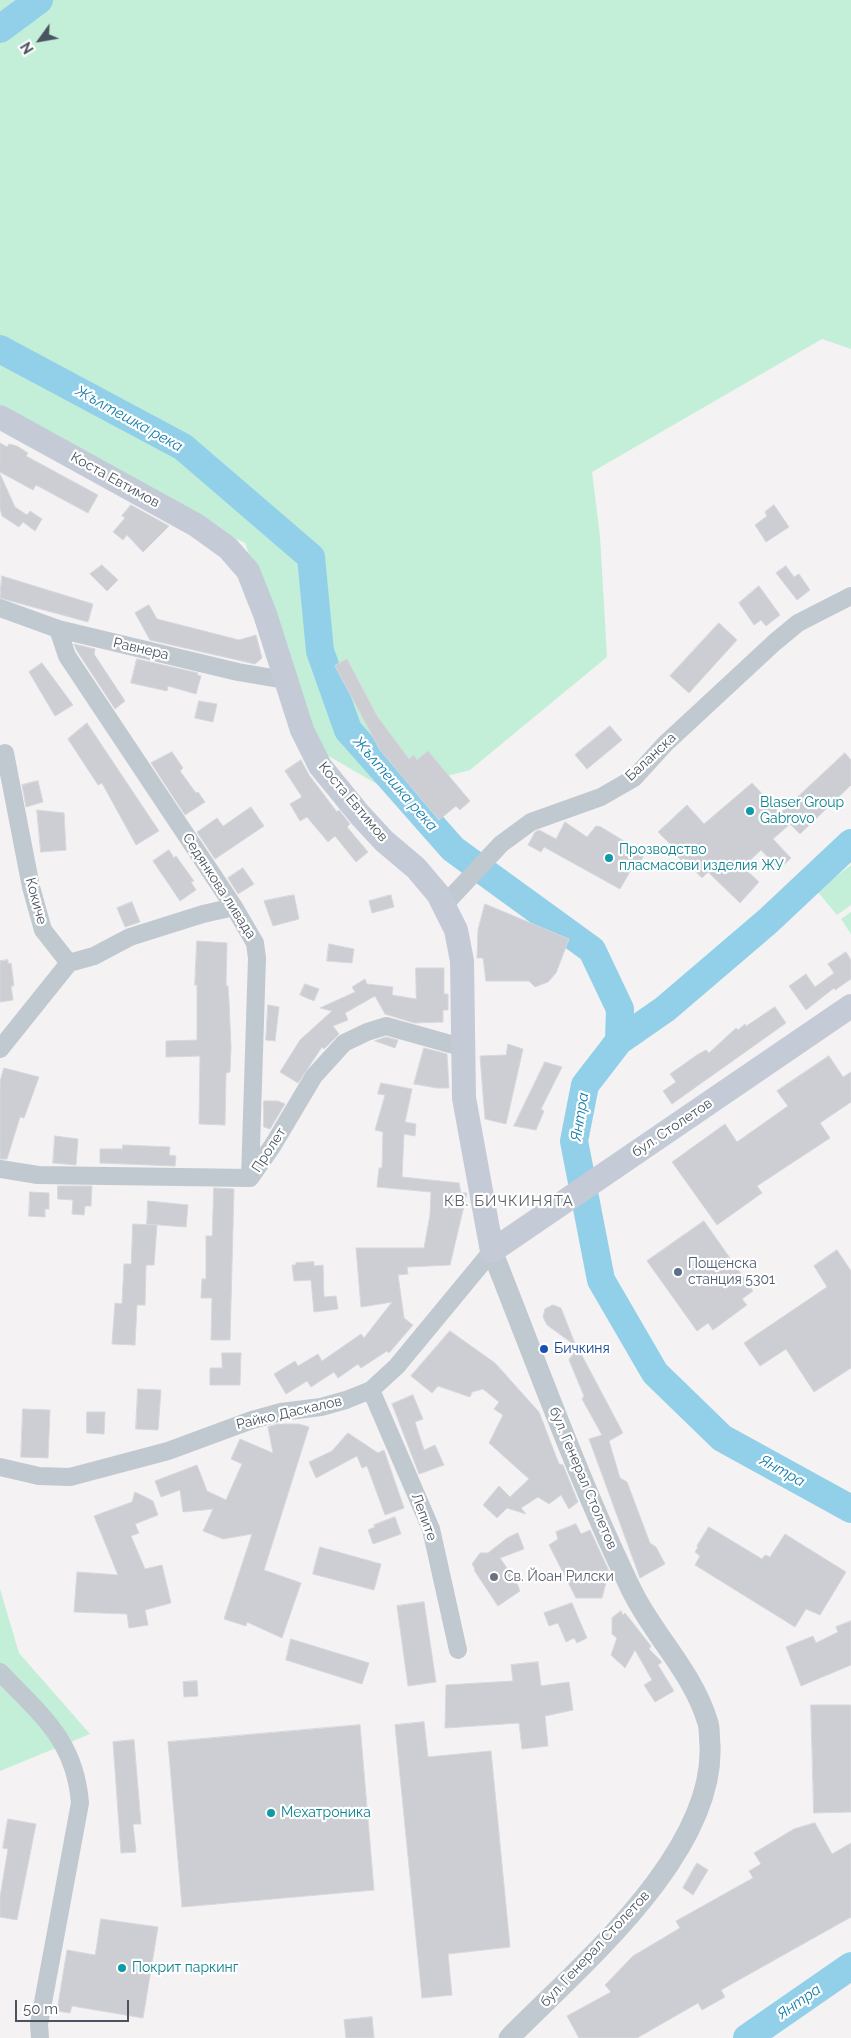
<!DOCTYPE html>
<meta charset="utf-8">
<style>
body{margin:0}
#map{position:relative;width:851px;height:2038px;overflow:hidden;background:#f4f2f2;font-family:Raleway,sans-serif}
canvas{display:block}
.north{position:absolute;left:15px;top:15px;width:50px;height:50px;-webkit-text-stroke:4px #fff;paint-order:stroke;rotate:238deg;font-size:14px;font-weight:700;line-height:20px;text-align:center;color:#4a535f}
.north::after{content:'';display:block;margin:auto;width:18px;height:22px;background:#4a535f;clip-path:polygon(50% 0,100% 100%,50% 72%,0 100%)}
.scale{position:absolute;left:15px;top:2000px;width:114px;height:22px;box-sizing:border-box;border:2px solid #4a535f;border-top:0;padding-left:6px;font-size:15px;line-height:18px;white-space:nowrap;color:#4a535f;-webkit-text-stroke:4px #fff;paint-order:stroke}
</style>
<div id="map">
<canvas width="851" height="2038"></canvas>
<div class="north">N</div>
<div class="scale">50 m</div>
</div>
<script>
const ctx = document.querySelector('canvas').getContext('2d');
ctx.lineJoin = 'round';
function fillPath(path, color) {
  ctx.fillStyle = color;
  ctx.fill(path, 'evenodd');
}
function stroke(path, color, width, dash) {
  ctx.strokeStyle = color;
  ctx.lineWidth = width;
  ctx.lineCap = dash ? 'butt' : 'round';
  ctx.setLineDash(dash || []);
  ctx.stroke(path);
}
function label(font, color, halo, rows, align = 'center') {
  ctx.font = font + ' Raleway,sans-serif';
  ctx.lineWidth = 4.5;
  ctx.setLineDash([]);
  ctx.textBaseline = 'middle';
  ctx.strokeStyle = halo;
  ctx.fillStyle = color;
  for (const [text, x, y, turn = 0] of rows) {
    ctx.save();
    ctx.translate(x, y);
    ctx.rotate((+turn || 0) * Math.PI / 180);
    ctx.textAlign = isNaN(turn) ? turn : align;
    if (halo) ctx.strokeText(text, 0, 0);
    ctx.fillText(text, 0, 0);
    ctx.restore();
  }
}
fillPath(new Path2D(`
 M0,0H851V349L822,339L592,472L600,536L607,657L470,770L389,791L320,751L245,543L102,473L0,417Z
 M851,865V905L837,915L817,891Z
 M851,912V934L841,919Z
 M0,1589L19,1653L90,1734L0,1771Z`), '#c3efd8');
stroke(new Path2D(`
 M0,29L39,0
 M0,349L183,447L311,557L320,651L348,730L453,849L592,950L620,1009L619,1041
 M851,843L768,921L665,1009L619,1041L585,1085L574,1141L601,1280L655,1373L722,1438L851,1509
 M747,2038L851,1966`), '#92d0ea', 28);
const building = new Path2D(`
 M0,443L7,447L9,444L17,446L28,453L26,456L98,495L88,513L36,485L33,490L0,472Z
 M0,474L15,507L27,515L30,511L42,519L35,531L23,522L19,527L2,516L0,508Z
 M131,505L169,526L143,552L127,535L123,540L113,532L125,518L122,516Z
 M774,505L789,527L766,542L755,525L767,516L765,512Z
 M102,565L118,580L107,591L90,574Z
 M786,566L794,577L799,574L810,590L797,600L776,573Z
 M2,576L93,604L88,622L0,598Z
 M759,586L780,615L766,626L761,620L754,625L739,603Z
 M149,605L157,619L239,640L256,635L262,658L255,664L150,640L135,613Z
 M719,623L737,640L689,693L670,676Z
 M74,644L95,649L94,654L125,701L115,709L77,651Z
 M137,659L198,673L197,675L201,676L196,694L168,686L167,691L131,683Z
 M347,659L377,716L409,759L414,755L417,760L428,751L470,801L460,810L456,806L439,820L380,750L335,666Z
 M42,663L73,705L55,716L29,672Z
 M199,701L217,704L213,722L195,718Z
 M87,723L159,831L136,845L102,783L98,785L68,739Z
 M610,726L622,740L587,769L575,755Z
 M172,752L183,768L180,771L196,793L198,792L205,802L185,815L151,763Z
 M845,753L851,760V785L800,834L790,824L773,839L791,858L779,869L761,850L743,867L759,882L740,903L708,872L702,878L683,858L681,860L668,846L670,844L658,832L687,805L704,824L752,783L780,813Z
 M301,760L309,775L337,812L339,810L350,824L347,827L368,852L356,862L335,836L328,842L307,817L300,821L290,804L302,797L285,771Z
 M38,781L43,802L26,807L22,785Z
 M251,807L264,826L215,859L197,832L217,818L223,826Z
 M37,810L64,813L66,850L41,852Z
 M565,822L587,837L596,826L601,827L645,854L638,865L635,863L620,889L544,847L541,852L528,845L535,832L539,830L556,839Z
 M169,850L174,858L176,856L194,881L191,882L196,890L180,901L153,861Z
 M243,868L254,884L238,894L228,878Z
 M294,895L299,919L273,926L264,901Z
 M391,895L394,907L372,913L369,901Z
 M132,902L140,922L125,927L117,908Z
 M485,904L569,939L556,973L548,982L535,987L529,981H486L483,958H477L478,930Z
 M197,941L227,943L226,986H228L229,1001L231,1047L230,1072L226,1073L225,1125L199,1124L200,1056L166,1057V1041L197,1040V985H195Z
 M329,944L354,949L352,963L327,961Z
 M846,952L851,960V979L835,990L834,988L806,1010L789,986L806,974L815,987L834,973L828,964Z
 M8,960V964L11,963L14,986H11L13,1000L0,1002V961Z
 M416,968H444V994H448V1010H443V1022L414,1023L385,1014L375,996L345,1013L348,1020L333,1026L339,1034L324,1049L322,1047L298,1083L280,1072L300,1040L332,1011L320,1008L355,992L352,987L365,979L367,984L393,987L392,995L416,999Z
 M305,984L319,989L314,1001L300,995Z
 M268,1005L279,1007L275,1041L266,1040Z
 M775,1007L786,1023L672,1104L663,1091L676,1082L670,1074L697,1055L706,1050L709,1053L736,1028L738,1030L745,1024L746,1026Z
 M386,1037L398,1040L395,1048L375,1041Z
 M508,1044L523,1049L506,1124L485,1119L480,1056L506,1055Z
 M424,1048L447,1054L449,1088H437L414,1084Z
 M829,1056L843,1077L851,1072V1102L820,1123L830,1138L757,1186L762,1193L717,1225L672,1162L725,1124L737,1142L788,1106L777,1091Z
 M545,1062L562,1067L541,1109L544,1111L536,1130L514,1126Z
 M4,1068L39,1077L24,1118L20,1117L7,1159H0V1082Z
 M381,1083L412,1089L405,1122L416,1124L415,1136L404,1134L402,1177L459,1183L461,1193H467L450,1265L407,1267L408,1274L398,1275L404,1318L413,1325L389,1353L387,1351L361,1368L358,1364L338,1378L334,1372L311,1387L307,1381L286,1394L274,1374L295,1361L298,1366L318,1354L322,1361L361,1334L364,1338L392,1302L361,1307L356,1248H424L430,1215L431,1192L377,1187L379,1168H382L383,1132L375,1130L385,1095L378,1094Z
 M264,1101H278L285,1104L270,1129L264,1127Z
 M55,1136L78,1139L76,1165L53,1163Z
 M123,1145L170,1147L169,1155L176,1156L175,1166L100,1163V1149H122Z
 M58,1186H92L91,1206H85L84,1215L72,1214L73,1200L58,1199Z
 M214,1188L234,1189L230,1340H211L212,1298H201L202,1279H206V1236H212Z
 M30,1192L49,1193V1209H45V1217L29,1216Z
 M148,1201L188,1205L186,1227L147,1224Z
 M704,1221L753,1291L742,1299L747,1305L713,1330L708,1323L697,1331L647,1261Z
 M133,1224L157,1225L154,1265H146L145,1305H137L135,1345L112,1344L115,1303L122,1304L124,1264H131Z
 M837,1250L851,1271V1368L814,1392L786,1349L760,1366L744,1343L827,1287L814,1266Z
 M314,1262V1266L323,1265L324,1297L336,1296L338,1309L314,1312L311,1280L294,1281L292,1265H296V1263Z
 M553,1305L561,1308L576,1346L547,1325L543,1317L545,1309Z
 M450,1331L495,1363L539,1412L559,1464L563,1465L578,1502L569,1509L561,1495L549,1504L538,1497L521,1508L526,1514L507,1508L497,1518L483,1505L499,1486L510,1497L529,1479L489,1443L503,1415L494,1409L499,1402L483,1389L472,1392L470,1397L438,1386L432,1393L411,1376Z
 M578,1348L623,1433L609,1441L620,1478L627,1482L650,1543L656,1547L665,1564L640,1578L589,1439L602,1435L582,1399L584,1396L569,1360Z
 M222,1353H241L240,1385H210V1368H222Z
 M138,1389L161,1390L158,1430L136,1429Z
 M413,1395L423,1419L415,1422L424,1450L435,1445L444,1465L419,1474L392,1404Z
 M23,1409L50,1410L48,1458L21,1457Z
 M87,1412H105L104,1434L87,1433Z
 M278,1424H299L309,1427L264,1570L301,1583L282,1638L247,1622L246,1626L224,1619L252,1534L223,1539L203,1531L213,1509L183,1512L180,1490L161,1497L155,1481L197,1465L207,1491L226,1500L242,1464L231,1459L240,1439L273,1453L268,1427Z
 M348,1433L378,1453L384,1450L404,1508L385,1515L367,1466L362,1468L357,1456L316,1478L309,1462L332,1451Z
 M135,1492L153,1501L158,1515L135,1524L139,1533L131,1536L145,1569L162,1565L171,1603L145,1610L148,1625L129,1628L127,1614L74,1612L77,1572L118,1575L94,1516L132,1502Z
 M395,1517L401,1534L373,1544L368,1530L375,1527L374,1525Z
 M576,1524L581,1534L590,1530L609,1571L602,1598H576L549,1545L558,1539L556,1532Z
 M709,1527L762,1559L765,1555L770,1557L785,1534L846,1572L820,1615L806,1609L795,1627L695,1565L700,1556L695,1552L698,1547L697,1546Z
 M518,1533L524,1549L500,1558L516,1581L520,1591L498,1606L474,1570L475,1569L472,1564L480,1553H488L507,1538Z
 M320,1547L381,1564L374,1590L313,1574Z
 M424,1602L436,1682L408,1686L397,1606Z
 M572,1603L587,1638L577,1643L574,1638L566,1642L558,1623L549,1626L544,1613Z
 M621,1611L623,1615L625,1613L651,1646L649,1649L662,1662L658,1665L674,1691L655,1702L644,1685L652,1680L635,1650L625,1668L611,1655L617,1638L612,1634V1618Z
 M851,1621V1665L801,1686L786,1647L813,1636L816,1643L838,1632L836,1627Z
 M291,1639L369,1663L362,1684L286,1660Z
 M538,1662L541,1686L569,1682L573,1710L545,1716L548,1746L522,1749L519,1723L445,1728L446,1685L513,1681L511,1665Z
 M197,1681L198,1696L184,1697L183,1682Z
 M811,1705H851V1812L814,1813Z
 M424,1722L428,1757L491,1751L510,1947L448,1954L452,1995L422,1998L395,1725Z
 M360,1725L374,1890L182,1907L168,1742Z
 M134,1740L141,1824H133L136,1852L121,1853L113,1742Z
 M8,1819L36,1824L17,1920L0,1917V1897L8,1849L3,1848Z
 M815,1823L832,1854L851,1843V1917L721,1990L725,1997L702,2010L698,2003L637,2038H579L567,2016L611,1992L605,1985L633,1956L680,1928L676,1921L753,1878L749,1871L761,1864L754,1853L794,1829Z
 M697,1863L708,1870L693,1895L683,1888Z
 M101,1919L158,1927L143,2018L72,2006L70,2013L57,2011L67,1950L95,1955Z
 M372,2017L374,2038H346L344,2020Z`);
fillPath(building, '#ccced4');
stroke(building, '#d6d8dd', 1);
stroke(new Path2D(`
 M0,608L58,629L238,672L285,680
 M58,629L67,656L234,907L255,943L257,958L250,1178
 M5,753L31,887L43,930L69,963
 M444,905L501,844L531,822L601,797L634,778L665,744L775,642L798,623L851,596
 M69,963L94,956L130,937L203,914L234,907
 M0,1049L69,963
 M0,1169L38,1175L250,1178
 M250,1178L273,1145L314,1076L344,1043L367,1032L386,1026L461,1047
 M371,1390L431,1529L458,1650
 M0,1467L39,1476L70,1477L168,1451L252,1420L281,1412L321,1407L346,1400L371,1390L397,1366L492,1251
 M0,1672C41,1715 75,1740 80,1803L39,2024L40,2038`), '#c0c8d0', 18);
stroke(new Path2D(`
 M492,1251C537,1364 578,1479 631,1589C653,1635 693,1672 708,1723C710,1730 709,1738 710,1745C715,1854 580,1966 509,2038`), '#c0c8d0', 21);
stroke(new Path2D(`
 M0,417L196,525L228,548L248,571L265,614L302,730L320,766L360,815L384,841L416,868L438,894L456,930L462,961L464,1098L492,1251L851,1006`), '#c4cbd7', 24);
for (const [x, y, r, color] of [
 [750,811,5,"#0f9aa8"],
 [609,858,5,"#0f9aa8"],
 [678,1272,5,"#5c6f8a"],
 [544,1349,5,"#1a4fb4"],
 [494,1577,5,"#6b7280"],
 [271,1813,5,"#0f9aa8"],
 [122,1968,5,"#0f9aa8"]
]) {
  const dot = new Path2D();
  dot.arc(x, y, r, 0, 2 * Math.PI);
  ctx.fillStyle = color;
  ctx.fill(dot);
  stroke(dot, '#fff', 2);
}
label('14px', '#4a535f', '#fff', [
 ["Коста Евтимов",115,480,29],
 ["Равнера",141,649,13],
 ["Баланска",651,757,-43],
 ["Коста Евтимов",353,802,50],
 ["Седянкова ливада",219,886,57],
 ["Кокиче",36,901,75],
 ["бул. Столетов",672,1128,-34],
 ["Пролет",269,1150,-57],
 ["Райко Даскалов",289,1413,-13],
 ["бул. Генерал Столетов",583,1478,67],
 ["Лепите",424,1517,70],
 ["бул. Генерал Столетов",595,1949,-47]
]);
label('14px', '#0d838f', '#fff', [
 ["Blaser Group",760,803],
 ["Gabrovo",760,819],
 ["Прозводство",619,850],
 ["пласмасови изделия ЖУ",619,866],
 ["Мехатроника",281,1813],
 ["Покрит паркинг",132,1968]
], 'left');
label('14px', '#4e5e75', '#fff', [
 ["Пощенска",688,1264],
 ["станция 5301",688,1280]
], 'left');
label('14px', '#164399', '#fff', [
 ["Бичкиня",554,1349]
], 'left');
label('14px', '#5b616d', '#fff', [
 ["Св. Йоан Рилски",504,1577]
], 'left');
label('italic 15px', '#117dab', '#fff', [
 ["Жълтешка река",129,419,29],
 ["Жълтешка река",395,784,49],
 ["Янтра",580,1117,-81],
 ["Янтра",782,1471,29],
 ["Янтра",799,2002,-35]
]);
ctx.letterSpacing = '1px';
label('15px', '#5e6167', '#fff', [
 ["КВ. БИЧКИНЯТА",509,1201]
]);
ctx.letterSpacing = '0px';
</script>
